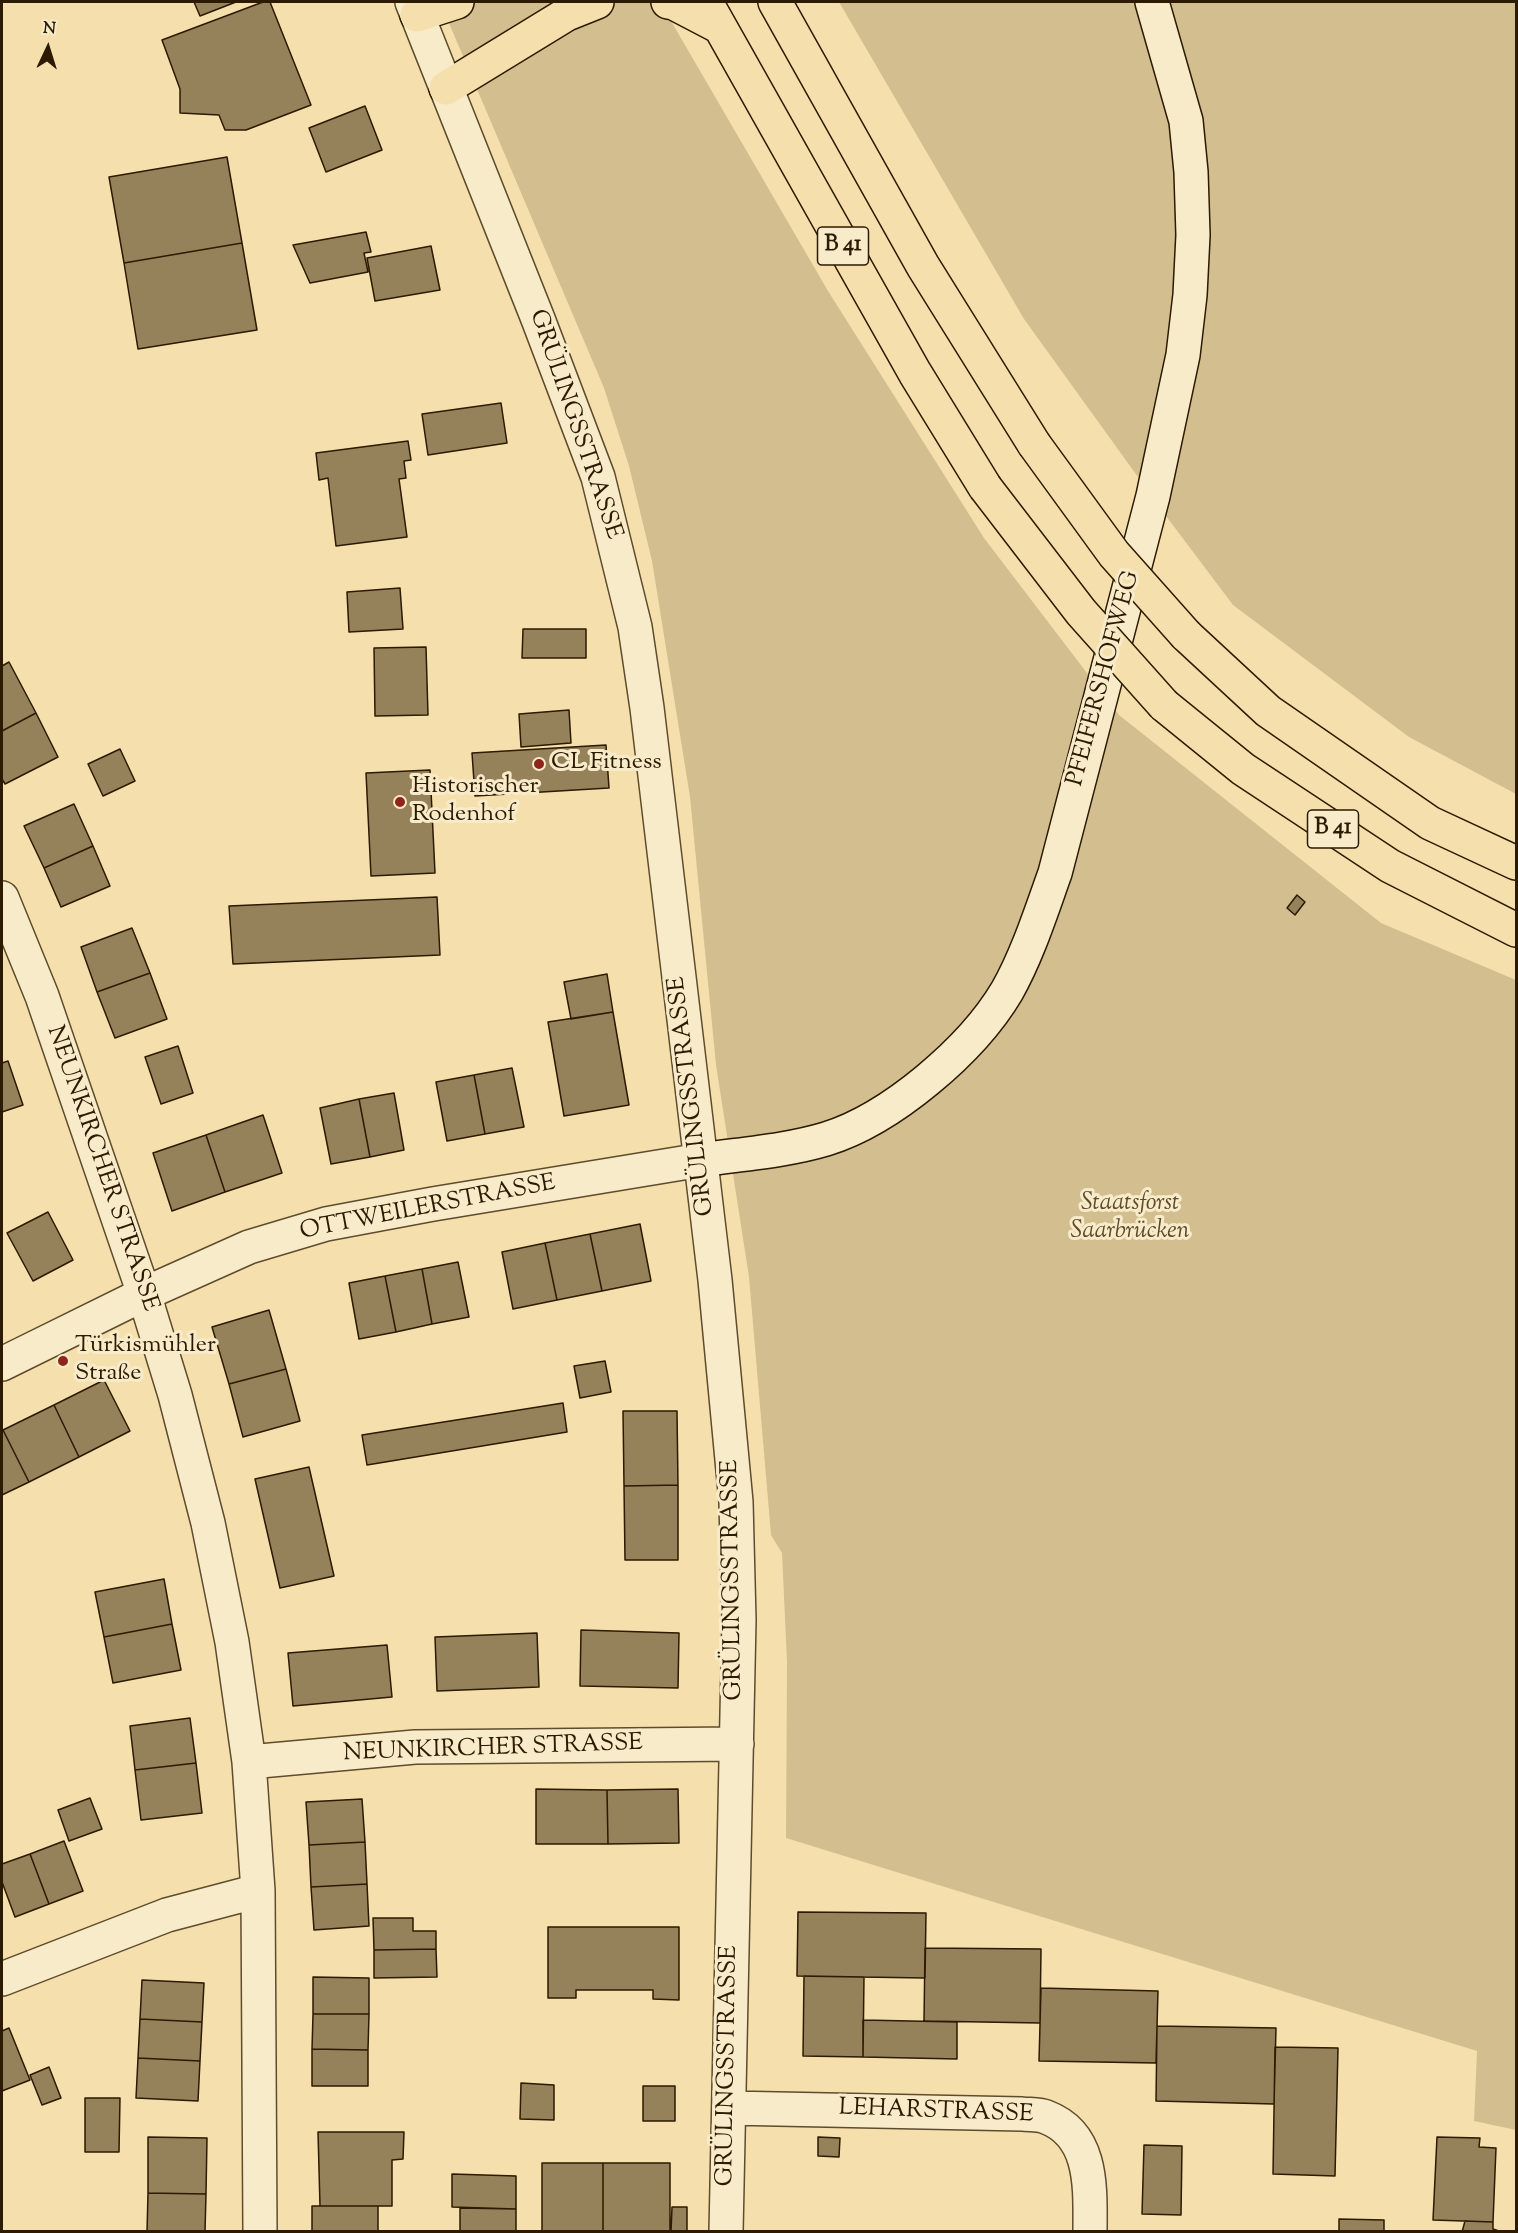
<!DOCTYPE html>
<meta charset="utf-8">
<style>
body{margin:0}
#map{position:relative;width:1518px;height:2233px;overflow:hidden;background:#f5e0ad;font-family:"Sorts Mill Goudy",serif}
canvas{display:block}
.frame{position:absolute;inset:0;border:3px solid #2c1a01;pointer-events:none}
.north{position:absolute;left:18px;top:18px;width:60px;height:60px;-webkit-text-stroke:4px #f8ebca;paint-order:stroke;rotate:4deg;font-size:16px;font-weight:700;line-height:24px;text-align:center;color:#2c1a01}
.north::after{content:'';display:block;margin:auto;width:21px;height:27px;background:#2c1a01;clip-path:polygon(50% 0,100% 100%,50% 72%,0 100%)}
</style>
<div id="map">
<canvas width="1518" height="2233"></canvas>
<div class="frame"></div>
<div class="north">N</div>
</div>
<script>
const ctx = document.querySelector('canvas').getContext('2d');
ctx.lineJoin = 'round';
function fillPath(path, color) {
  ctx.fillStyle = color;
  ctx.fill(path, 'evenodd');
}
function stroke(path, color, width, dash) {
  ctx.strokeStyle = color;
  ctx.lineWidth = width;
  ctx.lineCap = dash ? 'butt' : 'round';
  ctx.setLineDash(dash || []);
  ctx.stroke(path);
}
function label(font, color, halo, rows, align = 'center') {
  ctx.font = font + ' "Sorts Mill Goudy",serif';
  ctx.lineWidth = 6;
  ctx.setLineDash([]);
  ctx.textBaseline = 'middle';
  ctx.strokeStyle = halo;
  ctx.fillStyle = color;
  for (const [text, x, y, turn = 0] of rows) {
    ctx.save();
    ctx.translate(x, y);
    ctx.rotate((+turn || 0) * Math.PI / 180);
    ctx.textAlign = isNaN(turn) ? turn : align;
    if (halo) ctx.strokeText(text, 0, 0);
    ctx.fillText(text, 0, 0);
    ctx.restore();
  }
}
fillPath(new Path2D(`
 M440,2H660L828,291L984,538L1119,715L1381,923L1516,980V2130L1474,2121L1477,2051L786,1838L787,1662L782,1553L771,1535L749,1277L716,1065L690,797L652,561L629,466L604,388Z
 M839,2H1516V794L1409,737L1233,605L1169,520L1024,319Z`), '#d3be90');
const building = new Path2D(`
 M194,2H236L200,16Z
 M263,2H270L311,105L246,130H225L219,115L180,113V89L162,40Z
 M365,106L382,150L326,172L309,128Z
 M227,157L242,243L124,263L109,177Z
 M366,232L371,252L364,253L368,272L310,283L293,245Z
 M242,243L257,330L138,349L124,263Z
 M431,246L440,290L375,301L367,258Z
 M501,403L507,443L428,455L422,414Z
 M408,441L411,460L404,461L406,478L399,479L407,537L336,546L328,478L319,480L316,453Z
 M400,588L403,629L349,632L347,592Z
 M523,629H586V658H522Z
 M426,647L428,715L375,716L374,648Z
 M9,662L36,713L2,731V666Z
 M569,710L571,743L521,747L519,714Z
 M36,713L58,757L5,784L2,779V731Z
 M606,745L609,788L475,796L472,753Z
 M120,749L135,781L103,796L88,764Z
 M430,770L435,873L371,876L366,773Z
 M74,804L93,846L44,868L24,826Z
 M93,846L110,886L61,907L44,868Z
 M1297,895L1305,902L1295,915L1287,908Z
 M437,897L440,955L233,964L229,906Z
 M132,928L150,973L97,992L81,947Z
 M150,973L167,1019L115,1038L97,992Z
 M607,974L613,1012L571,1019L564,982Z
 M613,1012L629,1105L564,1116L548,1022Z
 M178,1046L193,1093L161,1104L145,1057Z
 M8,1061L23,1105L2,1112V1063Z
 M512,1068L524,1127L485,1134L474,1075Z
 M474,1075L485,1134L447,1141L436,1082Z
 M394,1093L404,1150L370,1157L359,1099Z
 M359,1099L370,1157L331,1164L320,1108Z
 M263,1115L282,1173L225,1192L206,1135Z
 M206,1135L225,1192L172,1211L153,1153Z
 M48,1212L73,1260L33,1281L7,1233Z
 M640,1224L651,1281L602,1291L590,1234Z
 M590,1234L602,1291L557,1300L545,1243Z
 M545,1243L557,1300L513,1309L502,1252Z
 M458,1262L469,1317L432,1324L422,1269Z
 M422,1269L432,1324L396,1332L385,1276Z
 M385,1276L396,1332L359,1339L349,1283Z
 M269,1310L286,1369L229,1384L212,1327Z
 M605,1361L611,1392L580,1398L574,1366Z
 M286,1369L300,1421L243,1437L229,1384Z
 M104,1380L130,1431L79,1457L54,1405Z
 M563,1403L567,1432L367,1465L362,1435Z
 M54,1405L79,1457L29,1482L3,1430Z
 M623,1411H677L678,1485L624,1486Z
 M3,1430L29,1482L2,1495V1431Z
 M309,1467L334,1576L280,1588L255,1479Z
 M678,1485V1560H625L624,1486Z
 M164,1579L172,1624L104,1637L95,1592Z
 M172,1624L181,1670L113,1683L104,1637Z
 M581,1630L679,1633L678,1688L580,1686Z
 M537,1633L539,1687L437,1691L435,1637Z
 M387,1645L392,1697L293,1706L288,1653Z
 M190,1718L196,1763L135,1770L130,1726Z
 M196,1763L202,1813L141,1820L135,1770Z
 M536,1789L607,1790L608,1844H536Z
 M678,1789L679,1843L608,1844L607,1790Z
 M90,1798L102,1829L69,1841L58,1810Z
 M362,1799L365,1842L309,1845L306,1802Z
 M64,1841L83,1891L49,1904L30,1854Z
 M365,1842L367,1884L311,1887L309,1845Z
 M30,1854L49,1904L15,1917L2,1882V1864Z
 M367,1884L369,1926L314,1930L311,1887Z
 M798,1912L926,1913L925,1978L797,1976Z
 M373,1918H413V1931H436V1949L374,1950Z
 M548,1927H679V2000L653,1999V1990H576V1998H548Z
 M925,1948L1041,1949L1040,2023L924,2021Z
 M436,1949L437,1977L374,1978V1950Z
 M804,1976L864,1977L863,2057L803,2056Z
 M313,1977L369,1978V2014H313Z
 M142,1980L204,1983L202,2022L140,2019Z
 M1041,1988L1158,1991L1156,2063L1039,2061Z
 M313,2014H369L368,2050L312,2049Z
 M140,2019L202,2022L200,2061L138,2058Z
 M863,2020L957,2022V2059L863,2057Z
 M1157,2026L1276,2028L1274,2104L1156,2101Z
 M9,2028L30,2080L2,2091V2031Z
 M1275,2047L1338,2048L1335,2176L1273,2174Z
 M312,2049L368,2050V2086H312Z
 M138,2058L200,2061L198,2101L136,2098Z
 M49,2067L61,2098L42,2105L30,2075Z
 M521,2083L554,2085V2120L520,2119Z
 M643,2086H675V2121H643Z
 M85,2098H120L119,2152H85Z
 M318,2132H404L403,2159L392,2160V2206H320Z
 M148,2137L207,2138L206,2194L148,2193Z
 M818,2137L840,2138L839,2157L818,2156Z
 M1437,2137L1480,2138L1479,2147L1496,2148L1493,2222L1433,2220Z
 M1144,2145L1182,2146L1181,2215L1142,2214Z
 M542,2163H603V2232H542Z
 M603,2163H670V2232H603Z
 M452,2174L516,2176V2209L452,2207Z
 M148,2193L206,2194L205,2232H147Z
 M312,2206H378V2232H312Z
 M672,2207H687V2232H671Z
 M460,2208L516,2209V2232H460Z
 M1339,2219L1384,2220V2232H1339Z
 M1465,2221L1493,2222V2229L1502,2232H1462Z`);
fillPath(building, '#95815a');
stroke(building, '#2c1a01', 1.5);
const street = new Path2D(`
 M412,2L538,319L598,477L635,627L647,708L715,1280L736,1502L739,1620L726,2232
 M2,898L42,996L144,1294L175,1395L208,1523L232,1642L249,1762L258,1891L260,2232
 M2,1364L144,1294L249,1247L326,1224L433,1204L701,1160
 M249,1762L415,1747L737,1744
 M2,1979L167,1915L258,1891
 M729,2108L1022,2114C1030,2115 1039,2114 1046,2117C1094,2135 1090,2189 1090,2232`);
const secondary = new Path2D(`
 M701,1160C742,1154 786,1151 826,1139C891,1119 972,1050 1007,991C1027,956 1041,912 1055,873L1153,496L1183,355L1190,295L1193,235L1191,172L1186,121L1152,2`);
const highway = new Path2D(`
 M668,2L674,3L720,27
 M706,2L915,373L985,487
 M775,2L923,266L1034,444
 M417,15L457,2
 M446,88L567,14L597,2
 M1186,635L1268,711L1430,823L1516,863
 M1164,705L1243,769L1390,866L1516,930`);
stroke(street, '#5e4c2c', 36);
stroke(secondary, '#2c1a01', 36);
stroke(highway, '#2c1a01', 36);
stroke(street, '#f8ebca', 33);
stroke(secondary, '#f8ebca', 33);
stroke(highway, '#f5e0ad', 33);
const highwayBridge = new Path2D(`
 M1034,444L1114,554L1186,635
 M985,487L1081,612L1164,705`);
stroke(highwayBridge, '#2c1a01', 36, []);
stroke(highwayBridge, '#f5e0ad', 33);
for (const [x, y, r, color] of [
 [539,764,6,"#8f2418"],
 [400,802,6,"#8f2418"],
 [63,1361,6,"#8f2418"]
]) {
  const dot = new Path2D();
  dot.arc(x, y, r, 0, 2 * Math.PI);
  ctx.fillStyle = color;
  ctx.fill(dot);
  stroke(dot, '#f8ebca', 2);
}
for (const [x, y, w] of [
 [843,246,51],
 [1333,829,51]
]) {
  const box = new Path2D();
  box.roundRect(x - w / 2, y - 19, w, 38, 4.5);
  ctx.fillStyle = '#f8ebca';
  ctx.fill(box);
  stroke(box, '#2c1a01', 1.5);
}
label('bold 22px', '#2c1a01', null, [
 ["B 41",843,246],
 ["B 41",1333,829]
]);
label('24px', '#2c1a01', '#f8ebca', [
 ["GRÜLINGSSTRASSE",574,425,71],
 ["PFEIFERSHOFWEG",1105,679,-75],
 ["GRÜLINGSSTRASSE",693,1096,-97],
 ["NEUNKIRCHER STRASSE",101,1169,71],
 ["OTTWEILERSTRASSE",428,1209,-11],
 ["GRÜLINGSSTRASSE",734,1580,-91],
 ["NEUNKIRCHER STRASSE",493,1750,-2],
 ["GRÜLINGSSTRASSE",729,2066,-89],
 ["LEHARSTRASSE",936,2113,2]
]);
label('24px', '#2c1a01', '#f8ebca', [
 ["CL Fitness",551,764],
 ["Historischer",412,788],
 ["Rodenhof",412,816],
 ["Türkismühler",75,1347],
 ["Straße",75,1375]
], 'left');
label('italic 24px', '#5e4b2c', '#f8ebca', [
 ["Staatsforst",1130,1205],
 ["Saarbrücken",1130,1233]
]);
</script>
